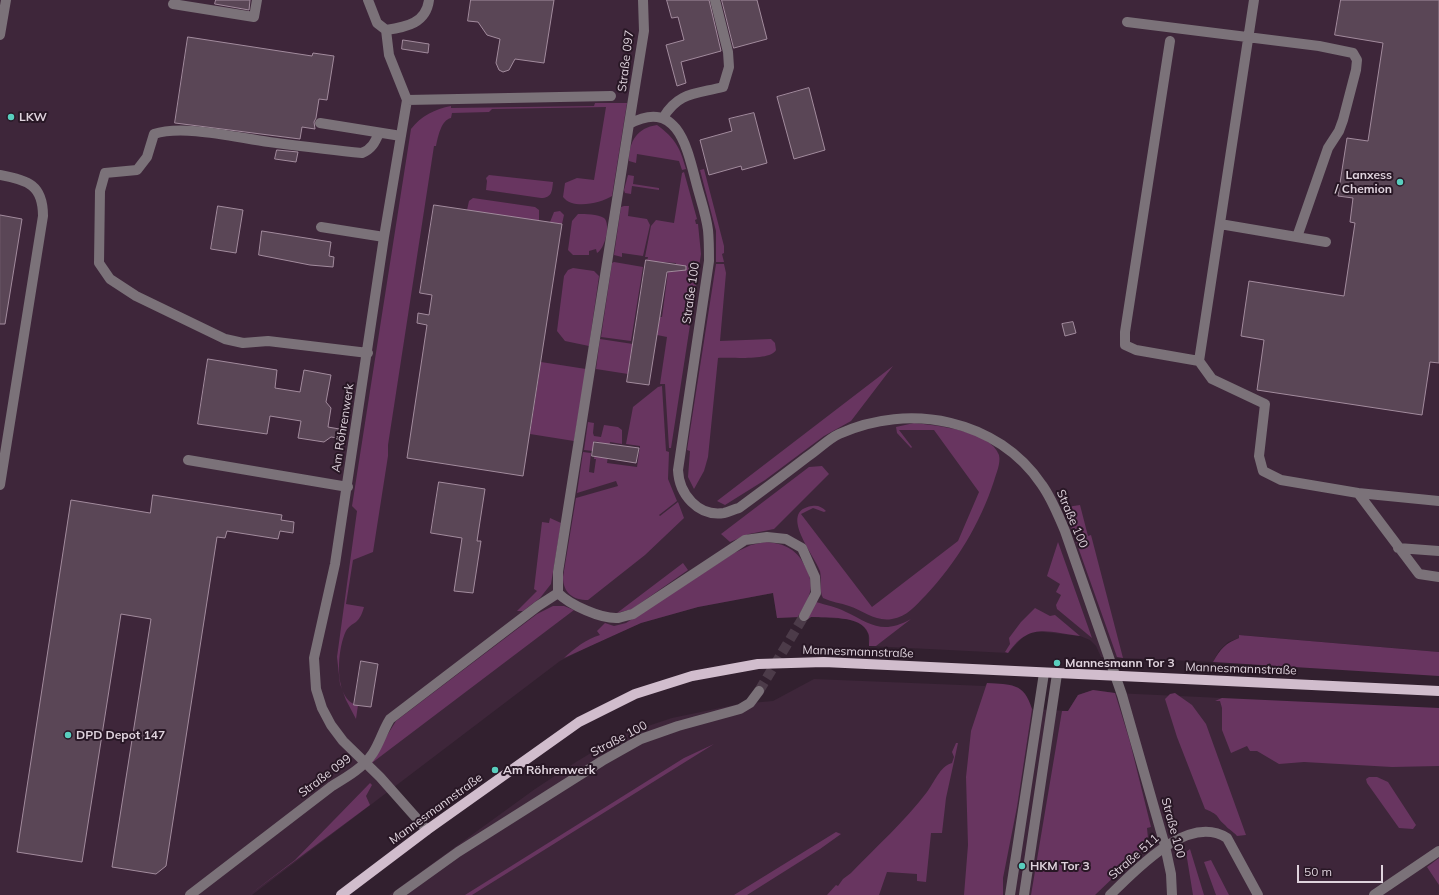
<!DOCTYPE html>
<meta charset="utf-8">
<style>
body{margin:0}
#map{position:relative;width:1439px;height:895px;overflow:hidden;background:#32202f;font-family:Mulish,sans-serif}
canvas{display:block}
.scale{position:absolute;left:1297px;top:865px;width:86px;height:18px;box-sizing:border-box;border:2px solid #dfd3dd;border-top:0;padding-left:5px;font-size:12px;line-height:14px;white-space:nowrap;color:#dfd3dd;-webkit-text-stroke:3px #281725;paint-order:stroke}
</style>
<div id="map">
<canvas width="1439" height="895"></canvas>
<div class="scale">50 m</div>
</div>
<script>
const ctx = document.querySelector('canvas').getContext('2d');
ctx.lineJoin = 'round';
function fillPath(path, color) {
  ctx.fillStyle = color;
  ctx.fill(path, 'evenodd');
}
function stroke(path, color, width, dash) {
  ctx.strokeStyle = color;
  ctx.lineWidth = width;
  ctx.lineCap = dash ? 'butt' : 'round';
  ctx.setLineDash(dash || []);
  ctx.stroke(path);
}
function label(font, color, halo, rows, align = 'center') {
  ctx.font = font + ' Mulish,sans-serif';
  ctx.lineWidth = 4;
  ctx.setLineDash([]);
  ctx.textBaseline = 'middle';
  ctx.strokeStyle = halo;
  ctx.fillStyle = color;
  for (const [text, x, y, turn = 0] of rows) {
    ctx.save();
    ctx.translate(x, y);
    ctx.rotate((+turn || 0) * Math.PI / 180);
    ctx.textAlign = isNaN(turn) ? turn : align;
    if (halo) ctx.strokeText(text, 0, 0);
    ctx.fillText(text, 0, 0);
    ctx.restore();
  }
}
fillPath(new Path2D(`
 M0,0H1439V652L1240,635L1239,638L1228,642L1219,651L1213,662L1101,657L1096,646L1090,640L1080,636L1034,631L1024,636L1008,653L869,646L868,633L861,623L846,619L811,617L777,618L773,593L698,607L641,623L602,640L560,661L252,895H0Z
 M814,679L985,686L987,683L1012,685L1023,691L1032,709L1068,711L1078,695L1093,690L1115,693L1222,698L1439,747V895H389L535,789L576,762L621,735L672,718L739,704L773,701Z`), '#3e263a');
fillPath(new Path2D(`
 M595,103H627L612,196C601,203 573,210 563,197L565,183L577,178L594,180L606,107L492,109L489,112L452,113L451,118C441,120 438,137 436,146H434L388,445V456L373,552L353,560L346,604L364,607C359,626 352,621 346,631C337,649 333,701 358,705L356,719L346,700L340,684L337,657L357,511L352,506L411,129C421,116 435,109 451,106V108L594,106Z
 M657,125C676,139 680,148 686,169L682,170L679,161L637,154L636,163L629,161C629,141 637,128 657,125Z
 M704,169L724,246V253L722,254L724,262H716V231L700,170Z
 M684,172L697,219L695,220L696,224H698L701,254L671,448H669L665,384H660L667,337L657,335L660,317H662L668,272H674L676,263L647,261L648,257H645L651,226L656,220L674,223L682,173Z
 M489,175L553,182C552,191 552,198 541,198L486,190L487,181L486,178Z
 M628,175L634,176L633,184L659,188V190L632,186L631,194L625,193L624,190Z
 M473,198L535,207L539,210V221L467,210L469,201Z
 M624,206H629L628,216L647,219L650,225L643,256L622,253V257L614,255L621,207Z
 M560,211L564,215L562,224L550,222L554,212Z
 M578,214C585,214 598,214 604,218C611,224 605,249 597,253L596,249L589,251V255H573L568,250L572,221Z
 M614,262L643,267L631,341L601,337L612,263Z
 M716,264H724L726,273L720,341L771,339L775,343L776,350C771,361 730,357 718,358L708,457L704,471L694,489L688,477L690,451L687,450Z
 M573,268L594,271L599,276L589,346L565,341L557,331L564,276L568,270Z
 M600,339L633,344L628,374L596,369Z
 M541,362L586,369L574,441L530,434Z
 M893,366L851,421L824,436L765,480L725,505L717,501Z
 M662,386L666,451L669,452L668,479L677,501L659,515L660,516L678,502L684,518L645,555L588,600C573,600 563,593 563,577L576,498L618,486L616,481L577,493L583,452L591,453L589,472L594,473L596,459H594L595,452H598L600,442L594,441L593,451L584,450L588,422L594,423L593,433L594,436L601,437L604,425L618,427L622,430V444L610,442L607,463L637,467L640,446L626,444L633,407L658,387Z
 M914,423C935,425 991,431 999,455C1001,463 996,474 994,481C980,524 956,563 926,595C916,605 907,617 892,619C876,622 864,611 849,606C841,603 831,602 823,598C819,591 822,580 820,571C815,556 777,511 812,506C818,505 822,507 826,511L824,512L813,508L801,514L872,607L958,541L979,492L934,430H899L912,447L911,448L897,433L896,427Z
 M822,466L829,474L774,529L749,534L730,542L721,534L809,467Z
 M1080,505L1088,536L1091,535L1123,658L1117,657L1066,513L1067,507Z
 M550,518L561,523L551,584L540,598L523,611H517L537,591L534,589L542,522L549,523Z
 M765,542C785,543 798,550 806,568C810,576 812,584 810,592C808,601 802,609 798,617L777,618L773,593L698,607L641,623L564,658C575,648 586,639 600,635L597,631L605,623L614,626L626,623L734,553L751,545Z
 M1058,542L1092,638L1057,609L1056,605L1061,595L1056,592L1060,584L1047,576Z
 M683,563L688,570L632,609L617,613Z
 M816,602C826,605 837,607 846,612C871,624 882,635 911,619L876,646H869C869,642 870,636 868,633C862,615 826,618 811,617L807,620Z
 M553,606H564L574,610L348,781L378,750L396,721L537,614Z
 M1035,608L1050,616L1055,615L1080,636C1047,632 1030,622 1008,653L1005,652L1010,644L1009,638L1021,622Z
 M1239,635L1439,652V676L1213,662C1220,649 1226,643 1239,638Z
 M987,683C1011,685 1024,682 1032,709L1017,807L1003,878V895H964L968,845L966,777L971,731Z
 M1093,690L1115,693L1130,742L1151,827L1147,828L1148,838L1142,850L1095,895H1031L1062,711H1068L1078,695Z
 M1175,693L1192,705L1206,724L1246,835L1237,836C1233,831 1229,830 1225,825C1215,817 1222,816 1205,809L1177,737L1165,699L1170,694Z
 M1222,698L1439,708V766L1392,767L1304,762L1279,764L1257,751H1250L1247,746L1231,753L1222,730V708L1220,701H1215Z
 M956,743H958L946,798L942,833H931L926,882L917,881V874L887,872L879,895H827L836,885L838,886L843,879L851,873C876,847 905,821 927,792C934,783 940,766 952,763L954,757L952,752Z
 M714,744L472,895H465L684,758Z
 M1369,777H1377L1388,782L1416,825L1413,829L1399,828L1367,783L1366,779Z
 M370,783L372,785L366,796L370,805L249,895L295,860Z
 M836,832L841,834L820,849L747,895H734Z
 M1190,849L1204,895H1193L1186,852Z
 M1439,858V885L1427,867Z
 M1211,860L1229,895H1216L1204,862Z`), '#683560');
const building = new Path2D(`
 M216,0H250L249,10L215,4Z
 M471,0H554L544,63L515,59L509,70L503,72L499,70L496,63L500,39L487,35L478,22L468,21Z
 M667,0H709L721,51L681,62L686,83L677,86L666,45L684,40L678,17L672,18Z
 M722,0H757L767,39L734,48Z
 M1341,0H1439V363L1430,362L1422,415L1257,390L1264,340L1241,336L1249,281L1344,296L1355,223L1350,222L1353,198L1338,196L1347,138L1368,141L1383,43L1335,35Z
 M188,37L312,56L313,53L334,56L327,100L319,99L316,118L314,122L315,129L302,127L300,139L175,123Z
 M403,40L429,44L428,53L402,49Z
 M809,88L825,150L794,159L777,97Z
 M754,113L767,163L742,170L741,166L709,175L700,140L732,131L729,119Z
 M277,150L298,152L296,162L275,159Z
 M434,205L562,224L523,476L407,458L427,325L417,323L418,313L429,315L432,295L420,293Z
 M218,206L243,210L236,253L211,249Z
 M0,215L22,219L5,324H0Z
 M262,231L331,242L329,256L334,257L333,267L310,265L259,255Z
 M646,260L686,266V270L667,272L649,385L627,382Z
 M1073,322L1076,333L1065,336L1062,324Z
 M208,359L277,370L275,388L300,392L304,370L331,375L326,402L331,408L328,427L345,430L344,439L331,437L324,442L298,438L301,421L270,416L267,434L198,424Z
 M594,442L639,448L636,463L592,456Z
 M439,482L485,489L477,541H481L473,593L454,591L462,538L431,533Z
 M153,495L282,515L281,520L294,522L293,533L280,531L278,539L227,531L225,538L217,537L166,866L156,874L112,867L151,619L121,614L82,862L17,852L71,500L150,513Z
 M361,661L378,664L371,707L354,705Z`);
fillPath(building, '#5a4656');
stroke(building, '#a28b9d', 1);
stroke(new Path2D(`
 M759,691L804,616`), '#4c3b49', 10, [10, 5]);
stroke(new Path2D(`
 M368,0L377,23L386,30L389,55L407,100L384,237L335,564L314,658L316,689L322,708L331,725L343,741L380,777L427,830
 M1254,0L1199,361L1212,379L1265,404L1259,456L1263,471L1281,480L1358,493L1419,574L1439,577
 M173,4L254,17L257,0
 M1127,22L1319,46L1353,53L1357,60L1356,70L1343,120L1339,131L1328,148L1297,237
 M386,30C407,27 426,23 429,0
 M0,35L6,0
 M1170,41L1125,332V345L1136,350L1199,361
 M407,100L611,96
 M663,118C678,92 696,94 723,87L729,67L728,52L715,0
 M320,123L401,136
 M629,124L644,31L643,0
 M0,175C28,180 43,185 43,216L0,485
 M1220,224L1326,242
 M321,227L384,237
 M368,353L268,341L243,343L225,339L136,296L110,279L99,263L100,191L105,173L137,170L147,157L154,134C183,124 238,138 269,142C300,146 331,150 362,153C372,149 375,142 379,133
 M188,460L348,487
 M1358,493L1439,501
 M1398,548L1439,551
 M804,616L816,593L815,577L802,548L786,539L767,537L745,540L633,614C628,615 623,617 618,618C601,619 570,605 558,593V572L629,124C677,98 687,147 696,182C700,198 706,214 708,230C709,240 709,251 709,261L678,470C679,494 698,517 724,513C729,512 734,509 739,508C762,491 785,474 807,457C818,450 828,439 839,434C909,402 998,419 1042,485C1052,499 1058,515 1065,531L1122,695L1165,846L1171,874L1172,895
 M190,895L332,786C347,777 363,768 373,753C380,742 383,730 390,719L538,606L558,593
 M398,895L458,852L602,761L641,739L678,726L740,709L750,703L759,691
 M1010,895L1044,673
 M1024,895L1057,674
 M1110,895C1136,870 1188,813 1227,838L1258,895
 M1374,895L1439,851`), '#7b7279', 10);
stroke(new Path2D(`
 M341,895L427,830L579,722L635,694L692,676L758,664L824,662L1439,691`), '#d1bdcd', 10);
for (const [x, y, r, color] of [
 [11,117,4,"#59cebe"],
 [1400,182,4,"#59cebe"],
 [1057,663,4,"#59cebe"],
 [68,735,4,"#59cebe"],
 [495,770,4,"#59cebe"],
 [1022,866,4,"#59cebe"]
]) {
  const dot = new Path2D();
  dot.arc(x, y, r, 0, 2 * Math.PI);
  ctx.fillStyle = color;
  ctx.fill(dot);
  stroke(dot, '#281725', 1.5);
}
label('12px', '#dfd3dd', '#281725', [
 ["Straße 097",626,61,-83],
 ["Straße 100",691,293,-82],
 ["Am Röhrenwerk",343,428,-81],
 ["Straße 100",1072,519,67],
 ["Mannesmannstraße",858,652,2],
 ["Mannesmannstraße",1241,669,2],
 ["Straße 100",619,739,-28],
 ["Straße 099",325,776,-37],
 ["Mannesmannstraße",436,809,-36],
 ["Straße 100",1173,828,75],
 ["Straße 511",1134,857,-41]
]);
label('bold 12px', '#dfd3dd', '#281725', [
 ["LKW",19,117],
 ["Lanxess",1392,175,"right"],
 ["/ Chemion",1392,189,"right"],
 ["Mannesmann Tor 3",1065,663],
 ["DPD Depot 147",76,735],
 ["Am Röhrenwerk",503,770],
 ["HKM Tor 3",1030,866]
], 'left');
</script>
